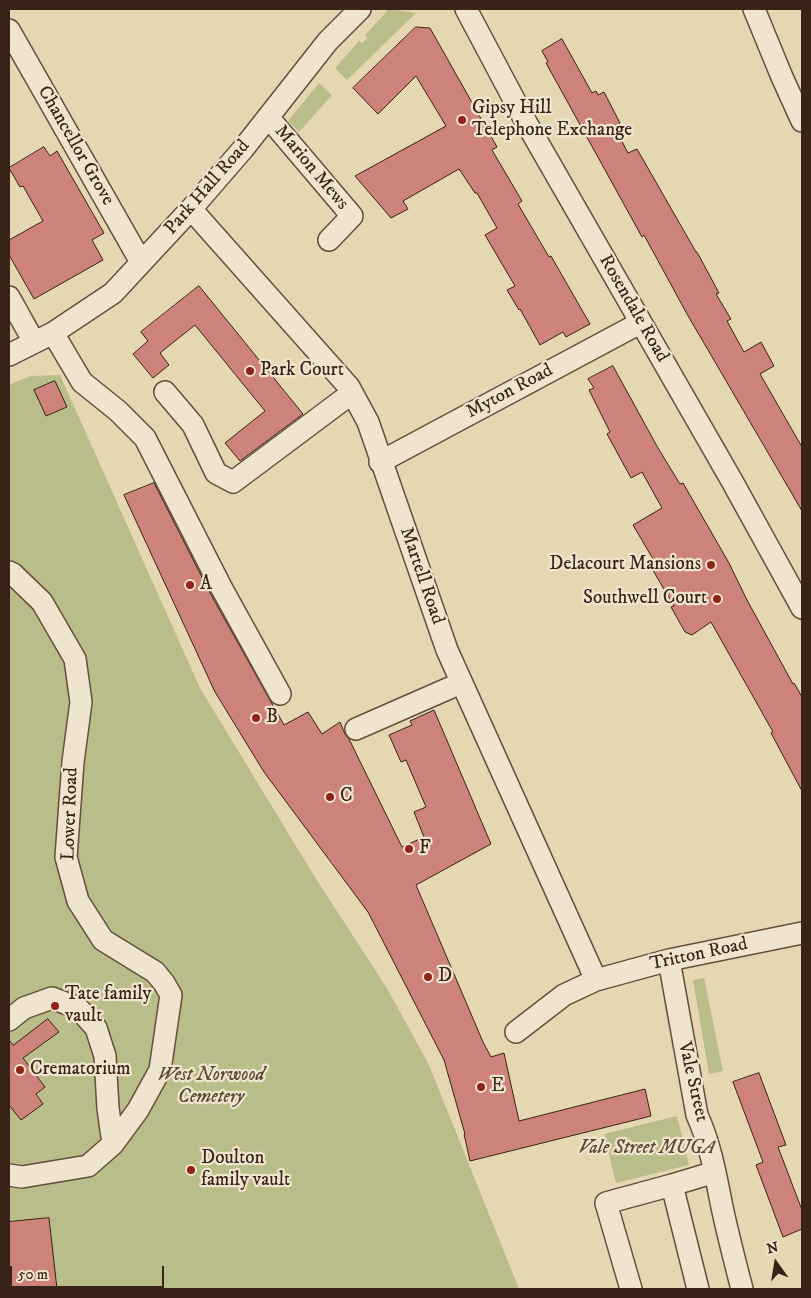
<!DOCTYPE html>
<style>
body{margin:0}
#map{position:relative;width:811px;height:1298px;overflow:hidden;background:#e6d7b3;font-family:"IM FELL DW Pica",serif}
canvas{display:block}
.frame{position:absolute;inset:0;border:10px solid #392217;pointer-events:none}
.north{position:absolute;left:751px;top:1238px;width:50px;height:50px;-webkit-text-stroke:4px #efe5ce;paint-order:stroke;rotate:347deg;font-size:14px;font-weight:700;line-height:20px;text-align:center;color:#392217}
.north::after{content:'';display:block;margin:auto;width:18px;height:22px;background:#392217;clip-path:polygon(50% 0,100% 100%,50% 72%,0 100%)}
.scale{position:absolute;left:10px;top:1266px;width:154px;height:22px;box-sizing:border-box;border:2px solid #392217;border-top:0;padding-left:6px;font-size:15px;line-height:18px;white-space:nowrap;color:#392217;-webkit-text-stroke:4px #efe5ce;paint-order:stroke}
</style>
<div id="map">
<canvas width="811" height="1298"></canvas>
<div class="frame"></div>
<div class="north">N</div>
<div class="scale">50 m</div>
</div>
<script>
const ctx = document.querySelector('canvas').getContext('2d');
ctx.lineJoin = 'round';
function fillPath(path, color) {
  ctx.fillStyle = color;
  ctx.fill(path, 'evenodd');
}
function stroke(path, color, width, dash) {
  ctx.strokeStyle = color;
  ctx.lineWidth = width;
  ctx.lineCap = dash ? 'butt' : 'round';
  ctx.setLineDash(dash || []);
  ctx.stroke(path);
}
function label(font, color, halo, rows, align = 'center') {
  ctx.font = font + ' "IM FELL DW Pica",serif';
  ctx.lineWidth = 4.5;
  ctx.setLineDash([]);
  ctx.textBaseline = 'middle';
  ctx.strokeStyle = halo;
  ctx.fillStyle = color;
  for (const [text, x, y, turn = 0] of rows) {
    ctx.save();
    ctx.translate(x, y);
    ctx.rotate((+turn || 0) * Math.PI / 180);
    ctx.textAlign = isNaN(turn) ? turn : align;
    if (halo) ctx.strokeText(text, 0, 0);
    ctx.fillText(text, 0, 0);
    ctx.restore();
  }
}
fillPath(new Path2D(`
 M389,9L416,13L347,80L335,68L359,41L362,43L367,38L365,35Z
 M319,83L332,95L299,132L288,121Z
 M60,375L200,688L313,874L388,990L429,1065L519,1289H9V385L30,376Z
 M704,978L723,1071L709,1074L693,980Z
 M677,1116L689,1165L616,1183L604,1134Z`), '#b9bd89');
const building = new Path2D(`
 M416,27L430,28L497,147L492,150L522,201L518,204L549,257L551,256L590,324L566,337L563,332L540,345L520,309L519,310L507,290L515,286L485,235L497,228L477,193H475L459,169L403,201L408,209L391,218L355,176L446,126L416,76L378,114L353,88Z
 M562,39L592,93L596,91L598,95L604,92L620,123L614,126L628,153L637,149L696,252H697L719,293L716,294L731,319L727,321L744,352L761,342L774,366L760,374L802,447V511L687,314L644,235L642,237L546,63L548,62L542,51Z
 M44,147L50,156L57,151L104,233L92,240L103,260L34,299L9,255V240L43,221L23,186L20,187L9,168Z
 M199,286L303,414L240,461L225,443L265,411L195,325L160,353L169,365L153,378L133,354L148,341L141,332Z
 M613,366L658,448L680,484L683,483L729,563L747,600L793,684L794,683L802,697V791L771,733L773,732L711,622L692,635L685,632L671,607L674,606L648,562L653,559L633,525L662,508L642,472L631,478L607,434L610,432L589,390L594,388L588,379Z
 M55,381L67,407L46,416L34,390Z
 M154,483L210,593L284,725L308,712L322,734L340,722L345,734L349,739L402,847L424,837L414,812L426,807L406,760L401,762L389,735L412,725L410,721L434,710L491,844L416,885L483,1042L491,1057L504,1053L519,1121L645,1089L651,1116L470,1161L464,1134H465L444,1060L368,912L264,772L215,692L124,495Z
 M48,1019L59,1032L23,1058L45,1087L36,1094L43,1104L21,1120L9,1105V1040L13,1045Z
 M759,1073L786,1145L778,1147L802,1210V1229L783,1237L756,1165L763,1162L733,1082Z
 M49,1218L57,1289H9V1222Z`);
fillPath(building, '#cd827a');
stroke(building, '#392217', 1);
const minor = new Path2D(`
 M466,9L527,124L732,481L802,608
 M754,9L782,77L802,121
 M9,30L141,262
 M268,117L352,216L329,240
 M191,209L349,387L368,422L447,650L596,980
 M9,297L34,342
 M53,333L82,382L118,411L145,438L221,587L280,694
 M9,355L53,333L113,293L191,209L243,149L328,41L360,9
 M165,392L193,425L216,473L233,482L352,393
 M380,462L640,323
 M9,572L13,574L42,602L75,659L81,702L73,762L66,857L78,901L103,940L155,972L164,983L171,995L160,1070L138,1110L113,1144
 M356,729L461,683
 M669,960L697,1115C710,1143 716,1176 722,1207C728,1235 735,1262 742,1289
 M9,1020L24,1008L52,998L78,1008L96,1028L105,1056L108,1108L113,1144L88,1166L22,1177L9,1175
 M516,1032L564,995L596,980L669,960L802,933
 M631,1289L606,1203L672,1185
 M698,1289L672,1185L715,1172`);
stroke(minor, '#644f3e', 24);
stroke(minor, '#efe5ce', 21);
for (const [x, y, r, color] of [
 [462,120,5,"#8f2418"],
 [250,371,5,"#8f2418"],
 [711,565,5,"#8f2418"],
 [190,585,5,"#8f2418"],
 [717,599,5,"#8f2418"],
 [256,718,5,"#8f2418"],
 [330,797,5,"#8f2418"],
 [409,849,5,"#8f2418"],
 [428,977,5,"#8f2418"],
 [55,1006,5,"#8f2418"],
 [20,1070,5,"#8f2418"],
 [481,1087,5,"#8f2418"],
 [191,1170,5,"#8f2418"]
]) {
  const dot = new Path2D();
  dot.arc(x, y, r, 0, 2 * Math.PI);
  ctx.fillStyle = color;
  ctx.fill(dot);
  stroke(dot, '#efe5ce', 2);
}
label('19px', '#392217', '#efe5ce', [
 ["Gipsy Hill",472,109],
 ["Telephone Exchange",472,131],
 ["Park Court",260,371],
 ["Delacourt Mansions",701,565,"right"],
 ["A",200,585],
 ["Southwell Court",707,599,"right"],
 ["B",266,718],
 ["C",340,797],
 ["F",419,849],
 ["D",438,977],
 ["Tate family",65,995],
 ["vault",65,1017],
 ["Crematorium",30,1070],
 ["E",491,1087],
 ["Doulton",201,1159],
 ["family vault",201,1181]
], 'left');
label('19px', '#392217', '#efe5ce', [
 ["Chancellor Grove",75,146,60],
 ["Marion Mews",311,168,50],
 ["Park Hall Road",208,188,-49],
 ["Rosendale Road",633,309,60],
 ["Myton Road",510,392,-28],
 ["Martell Road",421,576,71],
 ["Lower Road",71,814,-88],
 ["Tritton Road",699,955,-12],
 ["Vale Street",692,1082,77]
]);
label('italic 19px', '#594934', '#efe5ce', [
 ["West Norwood",211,1076],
 ["Cemetery",211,1098],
 ["Vale Street MUGA",647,1149]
]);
</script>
